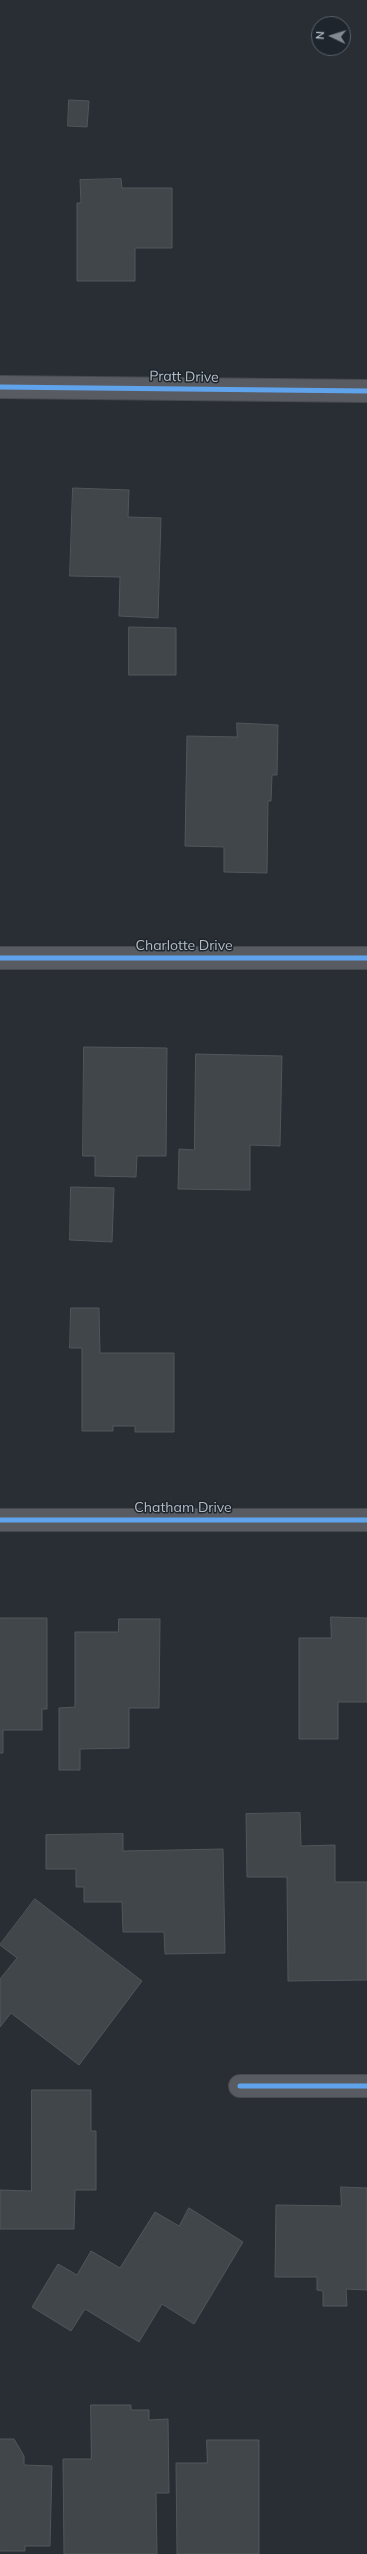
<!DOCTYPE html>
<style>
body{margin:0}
#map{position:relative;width:367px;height:2554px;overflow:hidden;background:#292e34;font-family:Mulish,sans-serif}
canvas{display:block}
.north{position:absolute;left:311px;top:16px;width:40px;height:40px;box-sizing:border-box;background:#1e252d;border:1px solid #5a6169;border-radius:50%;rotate:274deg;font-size:11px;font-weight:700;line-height:16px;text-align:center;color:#b4bbc4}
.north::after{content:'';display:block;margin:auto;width:14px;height:18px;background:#838a92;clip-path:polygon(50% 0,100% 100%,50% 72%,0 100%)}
</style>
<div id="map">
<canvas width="367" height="2554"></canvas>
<div class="north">N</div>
</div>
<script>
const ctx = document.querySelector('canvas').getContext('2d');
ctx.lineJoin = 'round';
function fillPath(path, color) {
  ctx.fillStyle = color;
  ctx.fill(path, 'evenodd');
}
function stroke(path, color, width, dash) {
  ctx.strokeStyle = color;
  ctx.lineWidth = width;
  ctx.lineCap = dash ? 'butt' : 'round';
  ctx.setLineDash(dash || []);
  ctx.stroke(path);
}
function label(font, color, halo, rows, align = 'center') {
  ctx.font = font + ' Mulish,sans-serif';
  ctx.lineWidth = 3;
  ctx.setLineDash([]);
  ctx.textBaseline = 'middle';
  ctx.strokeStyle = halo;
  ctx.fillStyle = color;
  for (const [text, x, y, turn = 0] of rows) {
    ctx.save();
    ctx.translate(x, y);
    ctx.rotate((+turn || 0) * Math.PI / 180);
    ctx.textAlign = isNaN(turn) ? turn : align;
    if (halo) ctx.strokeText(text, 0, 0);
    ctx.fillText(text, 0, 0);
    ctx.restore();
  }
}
const building = new Path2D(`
 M69,100L89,101L87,127L68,126Z
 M121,179L122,188H172V248H135V281H77V203H81L80,180Z
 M73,488L129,490L128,517L161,518L158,618L119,616L120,577L70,576Z
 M129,627L176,628V675H129Z
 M237,723L278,725L277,775H272L271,801H268L267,873L224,872V847L185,846L187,736L237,737Z
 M84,1047L167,1048L166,1156H137L136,1177L95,1176V1156H83Z
 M196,1054L282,1056L280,1146L250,1145V1190L178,1189L179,1149L194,1150Z
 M71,1187L114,1188L112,1242L70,1240Z
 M71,1308H99L100,1353H174V1432H135V1426H113V1431H82V1348H70Z
 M331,1617L367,1618V1702H338V1739H299V1638H331Z
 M0,1618H47V1709H42V1730H3V1753H0Z
 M119,1619H160L159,1708H129V1748L80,1749V1770H59V1708L75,1707V1632H118Z
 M300,1813L301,1846L335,1845V1882H367V1980L288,1981L287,1877H247L246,1814Z
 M123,1834V1851L223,1849L225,1953L165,1954L164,1932H123L122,1902H84V1887H76V1869H46V1835Z
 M35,1899L142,1981L79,2065L11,2013L0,2027V1979L17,1958L0,1945Z
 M32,2090H91V2131H96V2190H75L74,2229H0V2190L31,2191Z
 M341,2187L367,2188V2290L346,2289L347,2306H323V2291L317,2290V2277H275L276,2205L341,2206Z
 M189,2208L243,2242L194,2324L162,2304L139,2342L85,2309L71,2331L32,2307L58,2264L77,2275L91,2251L120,2268L155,2212L179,2226Z
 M91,2405H131V2410H149V2420L168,2419L169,2493H156L157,2554H64L63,2459H91Z
 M0,2439H14L24,2456V2465L52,2466L50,2546H25V2551H0Z
 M207,2440H259V2554H177L176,2463H207Z`);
fillPath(building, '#41464a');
stroke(building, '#51565b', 1);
const street = new Path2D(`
 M0,387L367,391
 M0,958H367
 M0,1520H367
 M240,2086H367`);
stroke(street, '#474a4f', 24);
stroke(street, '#585c62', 22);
stroke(new Path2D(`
 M0,387L367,391
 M0,958H367
 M0,1520H367
 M240,2086H367`), '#60a3ed', 5);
label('14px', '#b4bbc4', '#1e252d', [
 ["Pratt Drive",184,377,1],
 ["Charlotte Drive",184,946],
 ["Chatham Drive",183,1508]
]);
</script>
